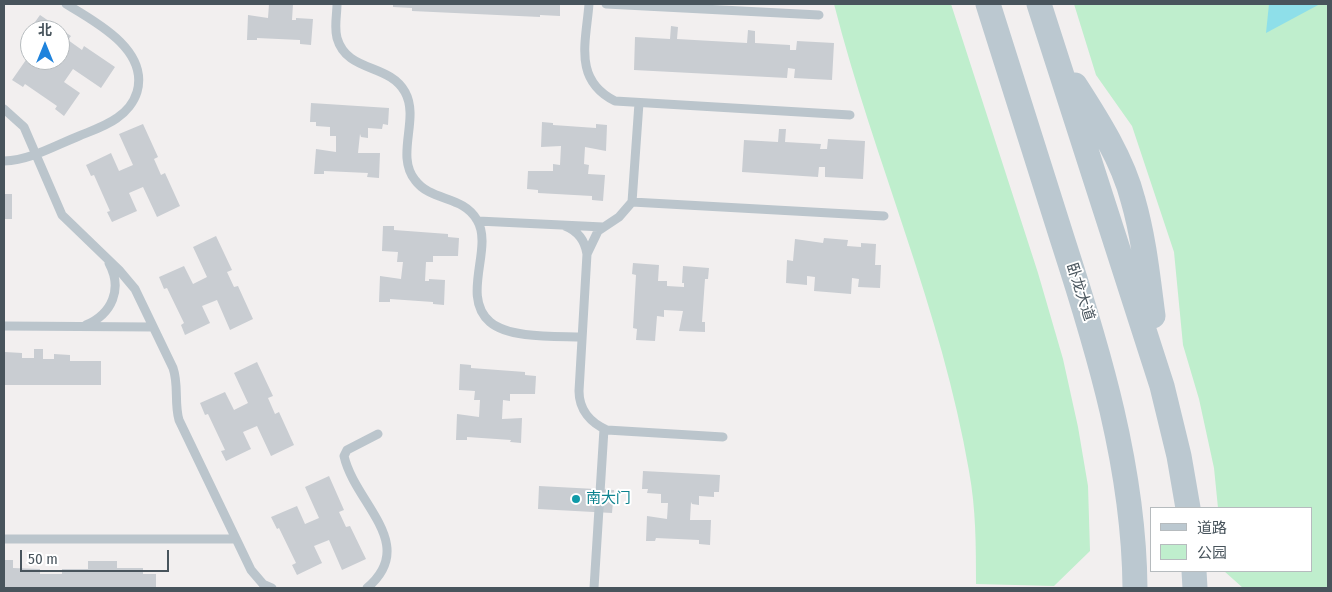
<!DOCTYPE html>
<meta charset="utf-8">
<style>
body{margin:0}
#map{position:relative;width:1332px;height:592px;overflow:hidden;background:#f2efef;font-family:"Fira Sans Condensed","Noto Sans SC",sans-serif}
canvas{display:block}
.frame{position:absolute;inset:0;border:5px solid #48545c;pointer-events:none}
.legend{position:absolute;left:1150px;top:507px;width:162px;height:65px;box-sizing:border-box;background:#fff;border:1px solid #b6bbbe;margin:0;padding:6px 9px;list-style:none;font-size:15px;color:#48545c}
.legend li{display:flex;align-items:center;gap:10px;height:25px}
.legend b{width:25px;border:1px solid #b6bbbe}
.north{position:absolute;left:20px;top:20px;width:50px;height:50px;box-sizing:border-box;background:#fff;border:1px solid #b6bbbe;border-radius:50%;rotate:0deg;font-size:14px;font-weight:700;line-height:20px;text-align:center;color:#48545c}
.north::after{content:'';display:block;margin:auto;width:18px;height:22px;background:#1f83dc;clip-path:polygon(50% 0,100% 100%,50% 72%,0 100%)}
.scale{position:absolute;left:20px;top:550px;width:149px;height:22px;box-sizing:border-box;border:2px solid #48545c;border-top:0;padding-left:6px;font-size:15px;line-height:18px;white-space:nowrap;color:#48545c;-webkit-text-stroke:4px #fff;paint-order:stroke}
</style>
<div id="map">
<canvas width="1332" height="592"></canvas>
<div class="frame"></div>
<ul class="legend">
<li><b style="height:6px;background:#bbc8d0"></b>道路</li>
<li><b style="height:14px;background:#bfeecd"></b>公园</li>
</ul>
<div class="north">北</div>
<div class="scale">50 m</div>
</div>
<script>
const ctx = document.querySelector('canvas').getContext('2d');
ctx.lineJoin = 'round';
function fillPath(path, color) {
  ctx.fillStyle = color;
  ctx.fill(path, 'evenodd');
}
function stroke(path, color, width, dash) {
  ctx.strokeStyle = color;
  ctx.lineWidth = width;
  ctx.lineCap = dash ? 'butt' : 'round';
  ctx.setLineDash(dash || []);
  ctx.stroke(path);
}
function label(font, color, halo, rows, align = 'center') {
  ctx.font = font + ' "Fira Sans Condensed","Noto Sans SC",sans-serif';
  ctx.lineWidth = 4;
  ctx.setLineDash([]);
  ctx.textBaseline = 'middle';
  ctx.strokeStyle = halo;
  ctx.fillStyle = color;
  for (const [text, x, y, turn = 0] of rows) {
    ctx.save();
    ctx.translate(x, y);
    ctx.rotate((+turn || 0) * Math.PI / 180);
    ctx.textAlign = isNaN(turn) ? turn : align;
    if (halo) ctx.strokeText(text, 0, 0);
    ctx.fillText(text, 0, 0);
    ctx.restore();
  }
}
fillPath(new Path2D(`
 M834,4H951L1038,273L1063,359L1078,427L1088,486L1090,551L1054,586L976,584C976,546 976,509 969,471C942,311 874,161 834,4Z
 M1074,4H1328V588H1243L1224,571H1311V508H1218L1214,468L1199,399L1183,345L1174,252L1132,126L1096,75Z`), '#bfeecd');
fillPath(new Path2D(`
 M1269,4H1320L1266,33Z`), '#8edfe9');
fillPath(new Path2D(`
 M269,4H293L292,20H296V18L313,19L311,45L300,44V40L257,38V40H247L248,15L268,18Z
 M393,4H560V16L540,15V17L412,11V8L393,7Z
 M40,15L71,36L68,40L82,50L84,46L115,67L101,88L73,69L64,82L80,93L64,116L55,109L57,106L25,84L23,87L12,80L28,57L44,68L50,60H60V30H30V40L25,36Z
 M671,26L678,27L677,39L747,43L748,30L755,31V43L790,45V50H796L797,41L834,43L832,80L794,78L795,69L788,68L787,78L634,70L635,37L670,39Z
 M311,103L389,108L388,125L383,124L382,129L368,128V138L361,137L360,134L358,153H380L379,178L367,177L368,173L324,171V174H314L316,149L336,152V136H330V127L316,126V122H310Z
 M542,122L553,123V125L596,128V124L607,125L606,151L585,147L584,164L589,165L588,174L605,175L603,201L592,200V196L538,193V190L527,189L528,171H553V164L560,165L561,146L541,147Z
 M143,124L158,157L154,159L161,175L165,173L180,206L157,217L143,187L129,193L137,211L112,222L107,212L110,211L94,175L91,176L86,165L111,153L119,171L133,165L119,134Z
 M779,129H786L785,142L821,144L820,149H827L828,139L865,141L863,179L825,177V167H819L818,177L742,172L744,140L778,142Z
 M4,194H12V219H4Z
 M383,226H394V230L448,234V237L459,238L458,256H433V262H426L425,281H429V279L445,280L444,305L433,304V302L390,299V302H379L380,276L401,279L403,262H397L398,252L382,251Z
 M216,236L232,270L227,272L234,287L238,286L253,319L230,330L217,300L202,306L210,323L185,335L181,325L184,323L167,288L164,289L159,277L184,266L193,284L207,277L193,247Z
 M824,238L848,240L847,246L861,247V243L876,244L875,265H881L880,288L858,287L859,279L852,278L851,294L814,291L815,277L807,276V285L786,283L787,260L793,261L795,239L823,243Z
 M633,263L659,265L658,281H667V286L684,287V283H682L683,266L709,268L708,279H705L702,322H705V332L679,331L683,311L664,310V317L657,316L655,341L636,340L637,329L633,328L636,275L632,274Z
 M34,349H43V359H54V354L70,355V361H101V385H4L5,352L22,353V358H34Z
 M257,362L273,396L268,398L275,414L279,412L294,445L271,456L257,426L243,432L251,449L226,461L221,451L225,450L208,414L205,415L200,403L225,392L234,410L248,403L234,373Z
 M460,364L471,365V368L525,372V375L536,376L535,394H510V401L503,400L502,419L522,418L521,443L510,442L511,440L467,437V440H456L457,414L479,417L480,400H474L475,391L459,390Z
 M643,471L720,475L719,492H714V497L699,496V505L692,504L691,502L690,520H711L710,545L699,544V540L656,538L655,541H646L647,516L667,519L668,503H661V494L647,493L648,489H642Z
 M329,476L344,510L339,512L346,527L350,526L366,559L342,570L329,540L314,546L322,563L297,575L292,565L296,563L279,528L277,529L271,517L297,506L305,524L319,518L305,487Z
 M539,486L614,490L612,513L538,509Z
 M4,560H13V568L40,569V574H62V569H88V561H117V568H143V574H156V588H4Z`), '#c9cdd2');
stroke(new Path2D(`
 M337,4C337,15 334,27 337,38C347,73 389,63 405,92C420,119 395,155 415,180C431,202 463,195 477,220C494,248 460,296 490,322C510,339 557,336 582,337
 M589,4C586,42 573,80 615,101L850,115
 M606,4L819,15
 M639,103L632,202L619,217L598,231L587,254L579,391C579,410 591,423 607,430L723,437
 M4,109L24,127L62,215L119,270L135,289L173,368C179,385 174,403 179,420L251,570L263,584L272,588
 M4,161C31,160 54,146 79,136C91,131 106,126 117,118C126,112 134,102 137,92C149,50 96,22 66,4
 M632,202L884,216
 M478,221L603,227
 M565,226C578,231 585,241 587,254
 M86,325C112,314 123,289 109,263
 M4,326L153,327
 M4,539H236
 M367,588C419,544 355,504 344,456L347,450L378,434
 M594,588L604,429`), '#bbc5cc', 9);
stroke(new Path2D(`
 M988,4C1013,82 1038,160 1062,238C1099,352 1134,468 1135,588
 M1039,4L1162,386L1179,456L1188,508
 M1075,85C1097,119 1123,160 1133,200C1144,238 1148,278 1153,316
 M1194,571L1195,588`), '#bbc8d0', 25);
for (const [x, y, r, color] of [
 [576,499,5,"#0f9aa8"]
]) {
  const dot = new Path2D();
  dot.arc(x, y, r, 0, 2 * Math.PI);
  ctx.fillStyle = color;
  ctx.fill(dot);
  stroke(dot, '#fff', 2);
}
label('15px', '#48545c', '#fff', [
 ["卧龙大道",1080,292,72]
]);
label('15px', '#0d838f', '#fff', [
 ["南大门",586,499]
], 'left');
</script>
